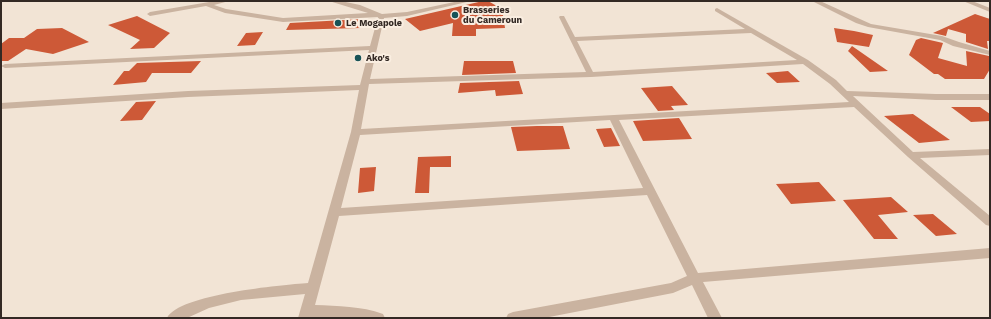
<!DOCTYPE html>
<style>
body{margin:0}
#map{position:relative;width:991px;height:319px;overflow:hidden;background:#f2e4d5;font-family:"Work Sans",sans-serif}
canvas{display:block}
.frame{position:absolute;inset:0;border:2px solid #332924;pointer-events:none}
</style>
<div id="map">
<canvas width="991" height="319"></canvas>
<div class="frame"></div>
</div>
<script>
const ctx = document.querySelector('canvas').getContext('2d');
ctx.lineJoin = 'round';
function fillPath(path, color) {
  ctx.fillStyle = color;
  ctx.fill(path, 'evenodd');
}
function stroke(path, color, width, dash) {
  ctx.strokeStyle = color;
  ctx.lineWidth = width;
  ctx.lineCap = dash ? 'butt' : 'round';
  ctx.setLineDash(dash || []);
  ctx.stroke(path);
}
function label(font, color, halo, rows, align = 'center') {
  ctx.font = font + ' "Work Sans",sans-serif';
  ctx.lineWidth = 4;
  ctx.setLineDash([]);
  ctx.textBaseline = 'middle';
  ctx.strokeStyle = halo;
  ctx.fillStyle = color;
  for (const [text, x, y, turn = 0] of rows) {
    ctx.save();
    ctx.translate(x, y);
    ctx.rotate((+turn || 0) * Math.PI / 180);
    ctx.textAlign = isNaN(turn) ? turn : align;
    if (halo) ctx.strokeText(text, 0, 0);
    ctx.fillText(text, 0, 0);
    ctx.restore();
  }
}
fillPath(new Path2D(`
 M483,1H488L502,9L505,28L476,29V36H452L453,23L420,31L405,19Z
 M975,14L990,19L989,41H987L988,49L966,42V34L948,29L946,36L933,33Z
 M137,16L170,33L154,48L130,49L140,40L108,25Z
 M363,19L361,28L286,30L290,23Z
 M62,28L89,42L53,54L26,49L8,61H1V44L9,38H24L37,29Z
 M834,28L854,31L873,35L869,47L837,42Z
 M263,32L255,45L237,46L246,33Z
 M921,38L943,43L938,58L967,66L966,51L989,56L990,69L984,79H945L938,74H934L909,55L916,40Z
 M852,46L888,71L870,72L848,51Z
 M201,61L191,73H152L146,82L113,85L124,71H129L137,63Z
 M464,61H513L516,73L462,75Z
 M788,71L800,82L777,83L766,73Z
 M519,81L523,94L496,96L495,90L458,93L460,83Z
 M672,86L688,105L671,106L674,110L658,111L641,88Z
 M156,101L142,120L120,121L136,102Z
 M951,107H980L990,114V121L971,122Z
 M913,114L950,140L919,143L884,116Z
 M679,118L692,139L643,141L633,121Z
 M537,126H563L570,149L517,151L511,127Z
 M611,128L620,146L604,147L596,129Z
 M451,156V167H430L429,193H415L418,157Z
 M376,167L374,191L358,193L360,168Z
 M819,182L836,201L791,204L776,184Z
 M891,197L908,212L878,215L898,239H874L843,200Z
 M933,214L957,234L936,236L913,215Z`), '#cd5937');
fillPath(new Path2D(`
 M215,1H229L214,5L226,9L283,18L368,13L329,1H341L360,5L382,14L407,12L459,1H471L407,16L384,18L370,79L586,72L559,17L560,16H564L575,37L745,29L715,11V9L717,8L808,60L836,80L847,91L936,94H990V100H936L853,96L913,152L990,149V155L920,158L990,216V226L986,225L908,157L854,107L619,120L698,273L990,248V258L703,282L722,318H708L692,285L673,293L544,318H506L508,314L513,312L671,283L687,276L647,195L339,216L315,305C338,306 361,306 383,314L385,318H298L305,294L241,300L209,308L187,318H167C179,294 282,285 308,283L351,132L359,90L188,97L1,109V103L188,91L360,85L369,50L5,68L1,66L5,64L370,46L378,17L283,22L225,13L206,6L150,16L147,14L150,12ZM751,33L797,60L593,72L577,41ZM803,64L830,84L849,102L361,129L369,84L591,77ZM610,120L643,188L341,208L360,135Z
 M812,1H820L871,24L942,36L959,42L990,51V55L953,46L940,40L868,27L856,23Z
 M963,1H972L990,8V12Z`), '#cab3a0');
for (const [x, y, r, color] of [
 [455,15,4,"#185357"],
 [338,23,4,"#185357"],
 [358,58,4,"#185357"]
]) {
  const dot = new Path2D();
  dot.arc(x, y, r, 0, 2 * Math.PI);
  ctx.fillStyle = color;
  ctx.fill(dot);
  stroke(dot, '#faeee1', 1.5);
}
label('bold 9px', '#332924', '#faeee1', [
 ["Brasseries",463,10],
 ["du Cameroun",463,20],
 ["Le Mogapole",346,23],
 ["Ako's",366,58]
], 'left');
</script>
